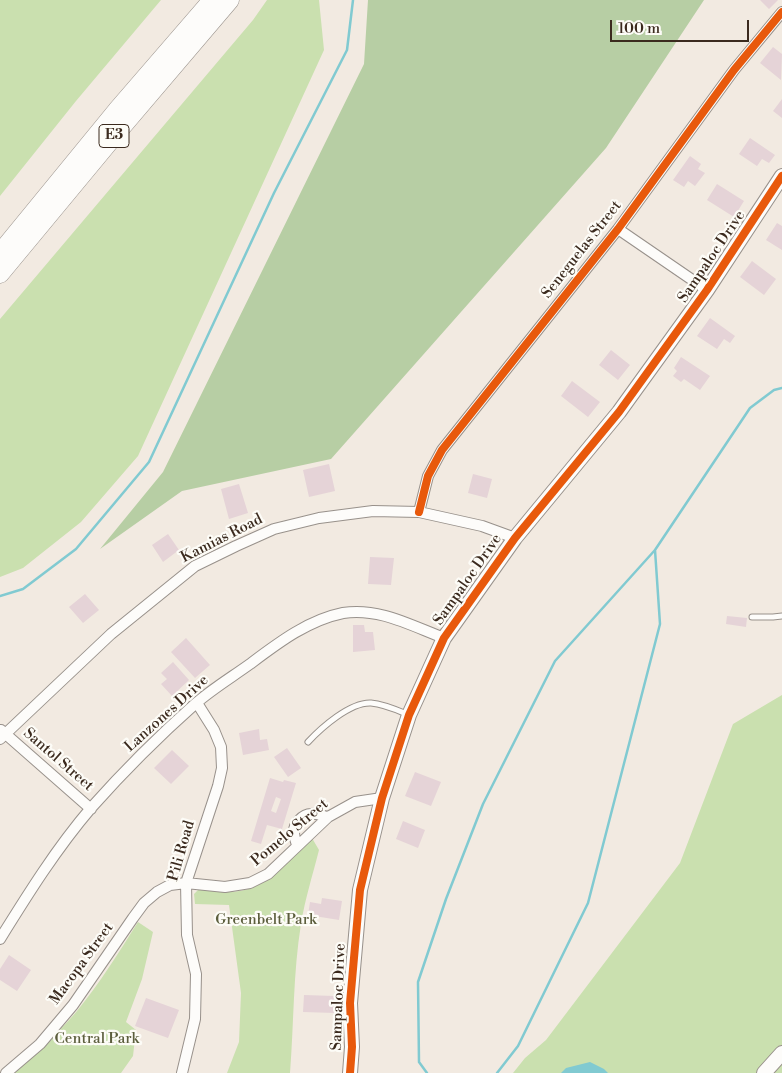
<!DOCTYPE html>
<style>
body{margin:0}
#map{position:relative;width:782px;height:1073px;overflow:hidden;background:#f2eae1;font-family:"Libre Bodoni",serif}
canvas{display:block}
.scale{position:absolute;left:610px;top:20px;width:139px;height:22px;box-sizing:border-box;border:2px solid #3b2a1e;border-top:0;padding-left:6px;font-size:15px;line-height:18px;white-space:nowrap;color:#3b2a1e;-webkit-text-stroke:4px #fdfcf7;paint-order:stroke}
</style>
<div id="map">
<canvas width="782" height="1073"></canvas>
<div class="scale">100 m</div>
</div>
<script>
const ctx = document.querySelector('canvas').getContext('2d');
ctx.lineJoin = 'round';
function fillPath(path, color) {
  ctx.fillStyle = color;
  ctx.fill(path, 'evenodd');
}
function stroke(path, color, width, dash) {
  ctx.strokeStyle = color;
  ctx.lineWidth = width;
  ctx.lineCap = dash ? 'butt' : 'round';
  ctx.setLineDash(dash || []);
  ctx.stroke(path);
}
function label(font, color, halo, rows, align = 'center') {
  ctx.font = font + ' "Libre Bodoni",serif';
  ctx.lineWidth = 4.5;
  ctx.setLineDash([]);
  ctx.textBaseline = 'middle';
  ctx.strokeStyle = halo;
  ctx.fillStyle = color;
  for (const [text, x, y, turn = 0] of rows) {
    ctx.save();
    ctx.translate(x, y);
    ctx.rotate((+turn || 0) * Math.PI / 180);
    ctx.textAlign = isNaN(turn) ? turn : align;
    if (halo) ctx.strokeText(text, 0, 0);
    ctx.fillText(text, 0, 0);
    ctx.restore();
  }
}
fillPath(new Path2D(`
 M0,0H161L76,101L0,196Z
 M267,0H319L324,50L138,456L81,522L23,568L0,577V319L253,20Z
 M782,695V1073H513L525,1058L546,1040L680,863L733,724Z
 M312,838L319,850C313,874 305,899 301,924C293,973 294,1023 290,1073H227L239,1042L241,993L229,905L195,904L194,894L201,887C208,889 216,891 223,892C266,894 284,865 312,838Z
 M138,922L153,932L142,979L126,1022L136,1030L133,1056L121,1073H14C36,1054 58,1033 77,1011C100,983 119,952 138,922Z`), '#cae0af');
fillPath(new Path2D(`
 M368,0H704L606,148L331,459L182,491L100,549L163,472L364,64Z`), '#b7cea4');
fillPath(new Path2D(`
 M590,1062L604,1069L608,1073H561L566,1068Z`), '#81cad1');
stroke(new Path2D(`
 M0,596L23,589L76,549L149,462L274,193L347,50L353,0
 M427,1073L419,1062L418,982L446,899L483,804L555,661L655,550L750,408L774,390L782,388
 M497,1073L518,1046L588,903L660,624L655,550`), '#81cad1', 2.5);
fillPath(new Path2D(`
 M760,0H778L769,9Z
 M773,47L782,54L781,80L760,63Z
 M782,99V118L773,111Z
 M750,138L775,155L769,163L762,159L757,166L739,154Z
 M690,156L701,164L698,169L705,173L695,186L688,181L684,187L673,180Z
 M717,184L744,201L734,217L707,200Z
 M777,223L782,226V250L766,240Z
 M752,261L776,279L764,295L740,277Z
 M710,318L735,336L730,343L724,339L717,349L697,336Z
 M611,350L630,365L618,380L599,365Z
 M681,357L710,376L700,390L684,379L681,382L673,376L677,371L674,368Z
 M572,381L600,402L588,417L561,396Z
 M329,464L335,491L309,497L303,470Z
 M473,474L492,479L487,498L468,493Z
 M239,484L248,513L229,519L221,489Z
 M168,534L179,550L163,562L152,545Z
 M370,557L394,558L391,585L368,584Z
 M85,594L99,610L83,623L69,607Z
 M727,616L747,618L746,627L726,624Z
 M353,625H364L365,632H373L375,650L353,652Z
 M186,638L210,665L195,678L171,652Z
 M173,662L189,680L172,696L161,684L167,679L161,673Z
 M259,729L260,740L267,739L269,750L243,755L239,733Z
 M287,748L301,768L288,777L274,757Z
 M172,750L189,766L171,784L154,768Z
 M415,772L441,782L431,806L405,796Z
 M270,778L283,782L284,780L296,783L282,829L267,825L261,844L251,841ZM276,797L281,799L276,813L271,811Z
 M403,821L425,830L418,848L396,839Z
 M322,898L342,901L339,920L308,915L310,902L321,904Z
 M9,955L31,970L17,991L0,980V969Z
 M304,995L335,996V1013L303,1012Z
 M146,998L179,1010L168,1038L135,1026Z`), '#e5d3d7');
const lane = new Path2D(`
 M752,617H773L782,616
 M308,742C321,728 350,702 371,703C384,704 397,710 409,715`);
const street = new Path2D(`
 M618,229L707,290
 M419,512L428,476L442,450L618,229L734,70L782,12
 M1,730L91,809
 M0,739L111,634L195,566L236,546L274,529L319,518L373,511L419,512L482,526L515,538
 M297,845C296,841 294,837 294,833C293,824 303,814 311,814C317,813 322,816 328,817
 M0,939C28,894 56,849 91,808C123,772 159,736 195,704C212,689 232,677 250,664C278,643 308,620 343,613C378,607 412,626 444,638
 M6,1073L40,1044L73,1005L133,918L144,903L157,892L170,885L186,883L225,887L250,883L268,874L328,817L355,802L382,798
 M182,1073L195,1019L196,974L187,935L186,883L218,786L222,768L221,747L214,730L197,703`);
const secondary = new Path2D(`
 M350,1073L352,1047L350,1003L360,890L382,798L409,715L444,638L515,538L619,412L707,290L782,176
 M764,1073L782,1053`);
const highway = new Path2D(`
 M0,253L117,110L212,0
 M0,274L116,134L230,0`);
stroke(lane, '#98918b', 7);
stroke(street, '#98918b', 12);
stroke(secondary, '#98918b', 16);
stroke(highway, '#98918b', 19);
stroke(lane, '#fdfcfa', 5);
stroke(street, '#fdfcfa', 10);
stroke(secondary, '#fdfcfa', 14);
stroke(highway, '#fdfcfa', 18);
stroke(new Path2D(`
 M419,512L428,476L442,450L618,229L734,70L782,12
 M350,1073L352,1047L350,1003L360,890L382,798L409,715L444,638L515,538L619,412L707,290L782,176`), '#e8590c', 8);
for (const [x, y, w] of [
 [114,136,30]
]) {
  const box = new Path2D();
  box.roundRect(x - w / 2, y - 11.5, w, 23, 4);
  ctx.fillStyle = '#fdfcf7';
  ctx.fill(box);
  stroke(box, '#3b2a1e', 1);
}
label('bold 14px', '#3b2a1e', null, [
 ["E3",114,136]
]);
label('15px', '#3b2a1e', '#fdfcf7', [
 ["Seneguelas Street",582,250,-52],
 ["Sampaloc Drive",712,257,-56],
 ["Kamias Road",222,539,-27],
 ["Sampaloc Drive",468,580,-55],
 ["Lanzones Drive",167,714,-42],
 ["Santol Street",58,760,41],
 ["Pomelo Street",290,833,-40],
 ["Pili Road",182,851,-74],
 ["Macopa Street",82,964,-54],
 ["Sampaloc Drive",339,997,-88]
]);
label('15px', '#5c5e3d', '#fdfcf7', [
 ["Greenbelt Park",266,920],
 ["Central Park",97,1039]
]);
</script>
